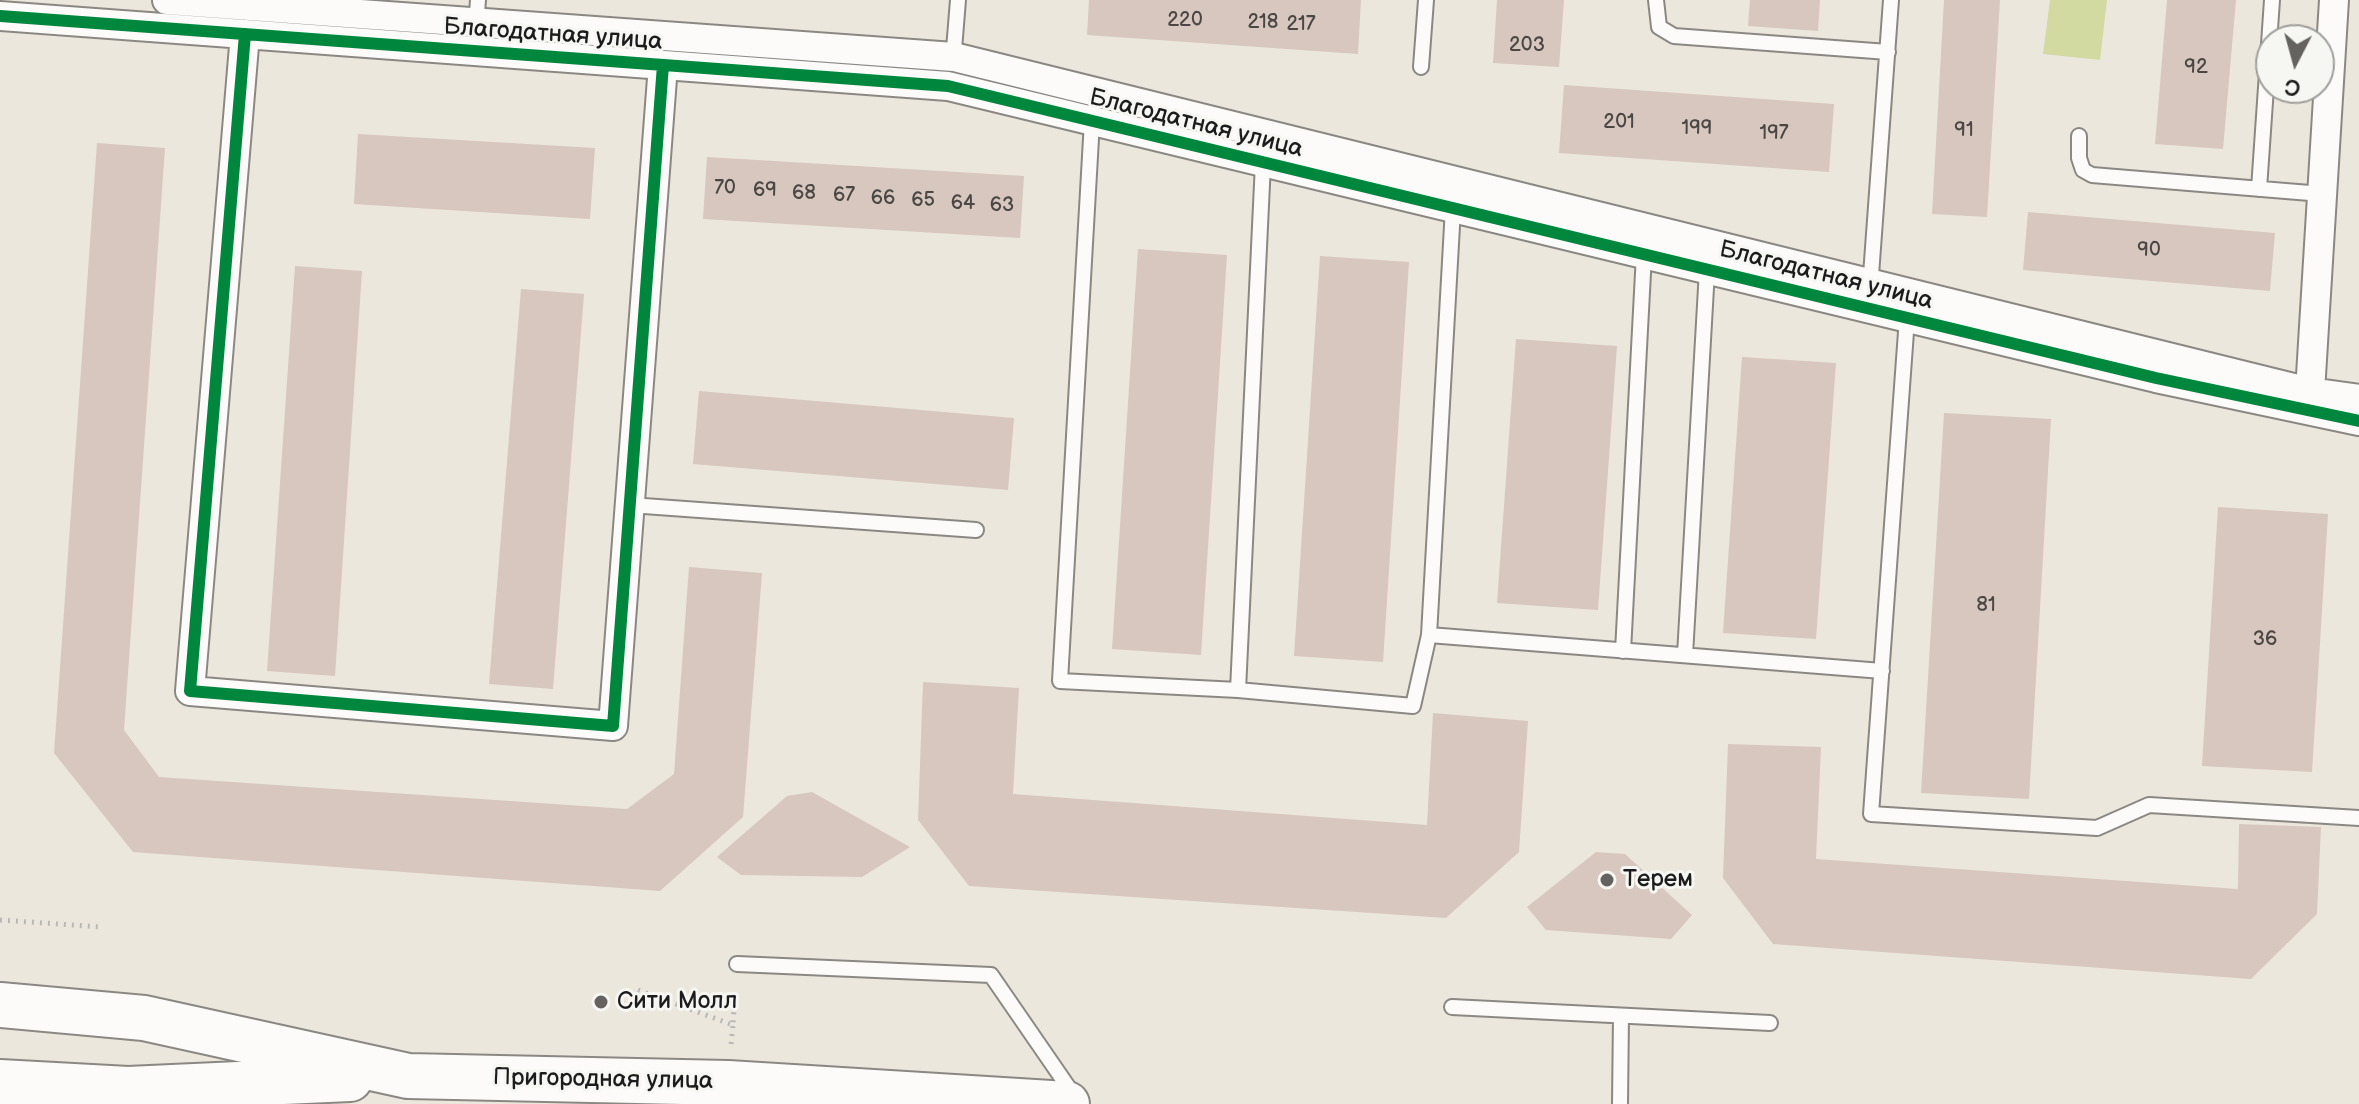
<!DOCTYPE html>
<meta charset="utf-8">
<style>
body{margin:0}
#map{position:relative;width:2359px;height:1104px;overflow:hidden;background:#ece7dd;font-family:"Balsamiq Sans",sans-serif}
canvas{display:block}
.north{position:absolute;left:2255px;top:24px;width:80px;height:80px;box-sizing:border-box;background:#f6f6f2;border:2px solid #9f9f9c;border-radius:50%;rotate:186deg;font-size:22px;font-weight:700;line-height:32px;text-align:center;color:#1c1c1c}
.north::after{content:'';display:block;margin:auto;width:28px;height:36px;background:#656360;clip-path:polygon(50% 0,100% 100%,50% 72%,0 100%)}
</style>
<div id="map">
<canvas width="2359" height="1104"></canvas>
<div class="north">С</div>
</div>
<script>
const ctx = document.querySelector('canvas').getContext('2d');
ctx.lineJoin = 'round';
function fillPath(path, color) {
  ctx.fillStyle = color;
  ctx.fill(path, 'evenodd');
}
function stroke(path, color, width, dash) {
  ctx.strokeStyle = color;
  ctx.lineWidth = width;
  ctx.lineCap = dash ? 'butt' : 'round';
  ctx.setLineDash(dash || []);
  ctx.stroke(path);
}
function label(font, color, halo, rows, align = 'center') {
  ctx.font = font + ' "Balsamiq Sans",sans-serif';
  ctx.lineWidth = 6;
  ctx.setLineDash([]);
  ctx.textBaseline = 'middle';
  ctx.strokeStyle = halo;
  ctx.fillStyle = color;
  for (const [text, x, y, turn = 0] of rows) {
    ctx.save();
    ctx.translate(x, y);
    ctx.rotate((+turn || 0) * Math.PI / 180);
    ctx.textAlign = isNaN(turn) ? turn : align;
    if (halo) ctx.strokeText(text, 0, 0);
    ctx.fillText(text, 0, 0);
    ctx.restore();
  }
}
fillPath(new Path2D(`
 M2050,0H2107L2100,60L2043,54Z`), '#d2daa2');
fillPath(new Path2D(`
 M1089,0H1361L1358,54L1087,35Z
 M1497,0H1564L1559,67L1493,63Z
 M1750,0H1820L1818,31L1748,26Z
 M1944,0H2000L1987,217L1932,214Z
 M2167,0H2236L2223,149L2155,144Z
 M1564,85L1834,104L1829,172L1559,153Z
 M358,134L595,148L590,219L354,204Z
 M97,143L165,148L124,730L159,777L627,809L674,774L689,567L762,573L743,817L660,891L133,852L54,753Z
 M707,157L1024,176L1020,238L703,219Z
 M2028,212L2275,233L2270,291L2023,270Z
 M1138,249L1227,255L1201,655L1112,649Z
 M1320,256L1409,262L1383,662L1294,656Z
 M295,266L362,271L335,676L267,671Z
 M521,289L584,294L553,689L489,684Z
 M1516,339L1617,346L1598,610L1497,603Z
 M1742,357L1836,363L1816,639L1723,633Z
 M699,391L1014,418L1008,490L693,464Z
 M1944,413L2051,419L2029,799L1921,793Z
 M2218,507L2328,514L2312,772L2202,766Z
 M923,682L1019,688L1013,794L1427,825L1433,713L1528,721L1519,852L1446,918L969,886L918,820Z
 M1728,744L1821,747L1816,859L2238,889L2239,824L2321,827L2317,914L2251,979L1773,944L1723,878Z
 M812,792L910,847L862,877L741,875L717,857L787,796Z
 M1596,852L1625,854L1692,915L1671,939L1546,930L1527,907Z`), '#d7c7be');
const service = new Path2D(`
 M1656,0L1659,27L1674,36L1888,52
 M476,27L478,0
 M953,62L958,0
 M1421,67L1426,0
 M1092,121L1060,681L1238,690L1413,706L1429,635L1453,208
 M2079,136V158L2083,170L2092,175L2322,194
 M2259,189L2272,0
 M1870,289L1891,0
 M1907,318L1871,814L2097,828L2149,805L2359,818
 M630,505L976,530
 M1429,635L1882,671
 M1623,651L1644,254
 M1685,655L1707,270
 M1238,690L1263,163
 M737,964L991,975L1075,1097
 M1452,1007L1770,1023
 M1620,1104L1621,1016`);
const minor = new Path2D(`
 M167,0L954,57L2310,392L2359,399
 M0,16L948,86L2156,378L2359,421
 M245,34L190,691L613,726L663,65
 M2310,392L2334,0`);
const primary = new Path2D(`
 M0,1005L144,1018L408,1076L728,1083L1067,1104
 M0,1082L128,1089L350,1079`);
stroke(service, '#8b8883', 18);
stroke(minor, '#8b8883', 32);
stroke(primary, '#8b8883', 48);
stroke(new Path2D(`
 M0,920L101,927
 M638,990L733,1025L735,993
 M731,1044L733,1025`), '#b9b8b7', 5, [2, 6]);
stroke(service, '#fcfbfa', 14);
stroke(minor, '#fcfbfa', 28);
stroke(primary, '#fcfbfa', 44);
stroke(new Path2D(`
 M0,16L948,86L2156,378L2359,421
 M245,34L190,691L613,726L663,65`), '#00873e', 12);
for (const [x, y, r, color] of [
 [1607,880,8,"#656360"],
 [601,1002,8,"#656360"]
]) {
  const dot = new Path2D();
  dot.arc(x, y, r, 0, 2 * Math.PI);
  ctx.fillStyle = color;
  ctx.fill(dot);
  stroke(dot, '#f6f6f2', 3);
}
label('20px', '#4b4744', null, [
 ["220",1185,21],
 ["218",1263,23],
 ["217",1301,25],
 ["203",1527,46],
 ["92",2196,68],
 ["201",1619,123],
 ["199",1697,129],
 ["91",1964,131],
 ["197",1774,134],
 ["70",725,189],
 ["69",765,191],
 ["68",804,194],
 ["67",844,196],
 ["66",883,199],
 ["65",923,201],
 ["64",963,204],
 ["63",1002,206],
 ["90",2149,251],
 ["81",1986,606],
 ["36",2265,640]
]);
label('24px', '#1c1c1c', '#f6f6f2', [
 ["Благодатная улица",553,35,4],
 ["Благодатная улица",1196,124,14],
 ["Благодатная улица",1826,276,14],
 ["Пригородная улица",603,1080,1]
]);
label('24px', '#1c1c1c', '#f6f6f2', [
 ["Терем",1623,880],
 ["Сити Молл",617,1002]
], 'left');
</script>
